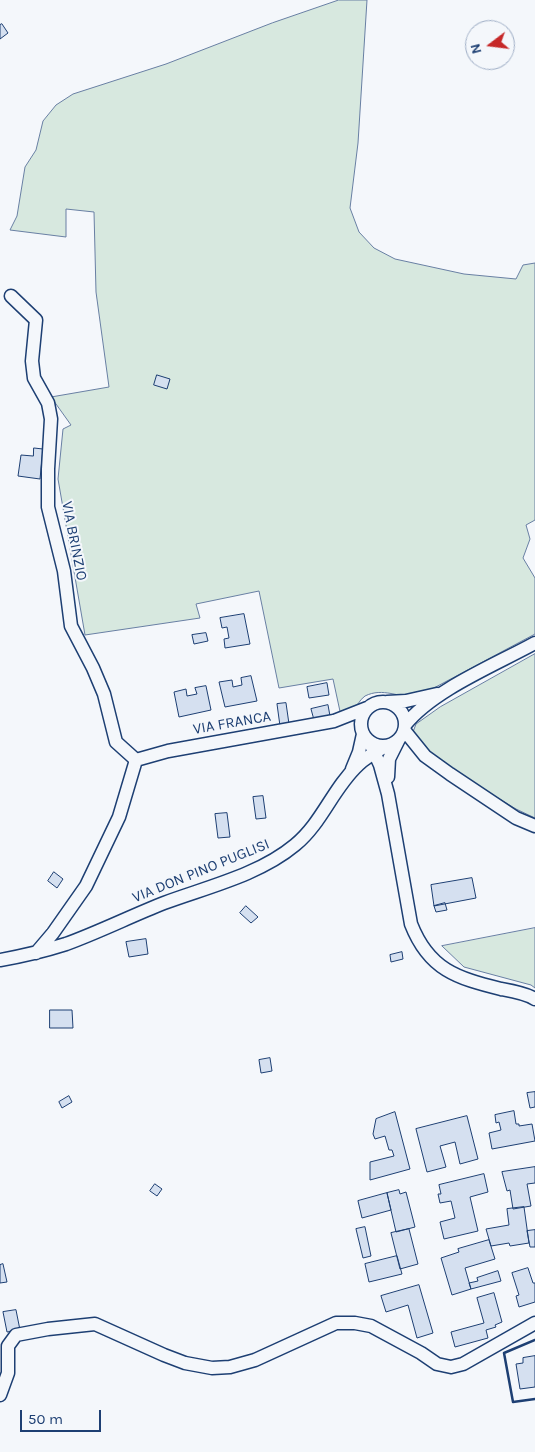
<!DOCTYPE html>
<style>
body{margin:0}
#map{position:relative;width:535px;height:1452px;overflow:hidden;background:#f4f7fb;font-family:Karla,sans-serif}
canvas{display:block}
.north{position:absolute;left:465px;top:20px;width:50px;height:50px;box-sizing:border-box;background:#f4f7fb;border:1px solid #9eadc5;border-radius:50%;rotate:255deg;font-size:14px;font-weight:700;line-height:20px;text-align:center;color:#1d3f73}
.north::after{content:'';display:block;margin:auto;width:18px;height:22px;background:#c62828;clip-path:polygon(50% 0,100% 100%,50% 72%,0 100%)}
.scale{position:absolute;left:20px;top:1410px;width:81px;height:22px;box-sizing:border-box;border:2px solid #1d3f73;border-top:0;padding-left:6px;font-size:15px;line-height:18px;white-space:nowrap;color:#1d3f73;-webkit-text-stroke:4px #f4f7fb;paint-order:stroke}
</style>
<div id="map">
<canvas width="535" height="1452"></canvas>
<div class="north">N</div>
<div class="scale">50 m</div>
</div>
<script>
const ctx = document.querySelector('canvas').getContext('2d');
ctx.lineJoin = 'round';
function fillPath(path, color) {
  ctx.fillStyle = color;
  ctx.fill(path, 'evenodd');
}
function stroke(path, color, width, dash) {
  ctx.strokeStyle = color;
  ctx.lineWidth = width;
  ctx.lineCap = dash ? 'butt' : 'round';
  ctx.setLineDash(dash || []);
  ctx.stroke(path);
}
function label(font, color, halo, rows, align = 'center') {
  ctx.font = font + ' Karla,sans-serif';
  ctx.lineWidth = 4;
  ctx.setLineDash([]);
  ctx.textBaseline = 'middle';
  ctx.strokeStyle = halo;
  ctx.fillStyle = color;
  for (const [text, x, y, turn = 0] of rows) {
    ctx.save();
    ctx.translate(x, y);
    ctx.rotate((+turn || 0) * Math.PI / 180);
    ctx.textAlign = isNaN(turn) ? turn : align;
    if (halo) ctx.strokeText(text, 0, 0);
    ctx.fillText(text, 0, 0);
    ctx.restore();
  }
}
const green = new Path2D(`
 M339,0H367L358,143L350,208L359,232L374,248L395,259L464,274L516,279L523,265L535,263V520L526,525L530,539L523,558L535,578V634L417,697C399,698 383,687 365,696C359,700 357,707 352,712C350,714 344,715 341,716L333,679L279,688L259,591L196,604L200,618L85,635L58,479L63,429L71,425L51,397L109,387L96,292L94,212L66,209V237L10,230L17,216L25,167L36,150L43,121L56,105L73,94L166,64L272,23Z
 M535,654V818L516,809L427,755L413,732L416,724L440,707Z
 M535,928V988L531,985L464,967L442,946Z`);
fillPath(green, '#d7e8df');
stroke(green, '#687fa3', 1);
const building = new Path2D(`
 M2,24L8,33L0,39V25Z
 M157,375L170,379L167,389L154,385Z
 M34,448L43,449L40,479L18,476L21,455L33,456Z
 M244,614L250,644L225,648L224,639L229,638L227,627L222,628L220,618Z
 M206,633L208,641L194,644L192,635Z
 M251,676L257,701L225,707L219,682L232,680L233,687L242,685L241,678Z
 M327,683L329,695L309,698L307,687Z
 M206,686L211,710L179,717L174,692L186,689L187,696L197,694L195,688Z
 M286,703L289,724L280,726L277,704Z
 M328,705L330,716L314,720L311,709Z
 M263,796L266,818L256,819L253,797Z
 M227,813L230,837L218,838L215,814Z
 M54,872L63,879L57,888L48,881Z
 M472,878L476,898L434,906L431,885Z
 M445,903L447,910L436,912L434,906Z
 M246,906L258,917L251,923L240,913Z
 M146,939L148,954L129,957L126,942Z
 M402,952L403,959L391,962L390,955Z
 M50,1010H72L73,1028H50Z
 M270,1058L272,1071L261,1073L259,1060Z
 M535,1092V1107L530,1108L527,1093Z
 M69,1096L72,1102L62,1108L59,1102Z
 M514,1111L516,1124H519V1126L532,1124L535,1141L492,1149L489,1133L501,1130L499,1122L496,1123L495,1115Z
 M395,1112L410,1169L370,1180V1162L394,1156L392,1150H389L385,1136L375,1139L373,1134L376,1119Z
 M467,1116L478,1159L460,1164L455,1142L440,1146L446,1167L427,1172L416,1129Z
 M535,1167V1183L527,1184L531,1206L513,1209L510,1190L507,1191L502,1172Z
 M484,1174L488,1192L470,1197L478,1231L444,1239L440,1222L455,1218L451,1201L440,1203L438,1194H441L439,1185Z
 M155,1184L162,1189L157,1196L150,1191Z
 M399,1190L400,1194L406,1192L415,1227L396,1232L387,1193Z
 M387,1193L391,1210L362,1218L358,1201Z
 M524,1207L529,1243L510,1246L509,1243L491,1246L486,1229L509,1225L507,1209Z
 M365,1227L371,1256L363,1258L356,1229Z
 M409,1229L418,1264L400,1269L391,1233Z
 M535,1230V1247H530L527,1231Z
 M489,1240L495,1259L465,1268L471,1289L452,1295L441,1258L459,1252L458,1249Z
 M397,1256L402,1274L369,1282L365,1264Z
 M3,1264L7,1282L0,1283V1265Z
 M528,1268L533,1283H535V1302L519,1307L516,1296L519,1295L512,1273Z
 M498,1271L501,1281L471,1289L469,1283L478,1281L477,1278Z
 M419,1285L433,1333L417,1338L408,1305L386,1312L381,1296Z
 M494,1293L502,1322L495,1325L496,1327L486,1330L488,1338L455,1347L451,1332L484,1323L477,1298Z
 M16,1310L20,1330L7,1332L3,1312Z
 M535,1356V1387L520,1389L516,1364L523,1363V1358Z`);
fillPath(building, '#d5e0f0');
stroke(building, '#1d3f73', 1);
const minor = new Path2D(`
 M11,296L36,320L32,361L34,378L48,403L51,419L48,469V507L64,571L71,626L93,668L104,694L116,742L136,760
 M387,702L406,701L437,694
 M361 724a22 22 0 1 1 44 0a22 22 0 1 1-44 0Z
 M405,725C433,690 495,665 535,643
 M404,730L425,756L450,774L516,818L535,826
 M369,741L380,765L388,794L411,924C429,970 457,978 501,989C512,991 525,993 535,999
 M136,760L168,751L334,721L367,708
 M352,769L359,752L363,734
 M388,777L389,759L399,739
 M36,953L53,933L86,886L119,817L136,760
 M0,960C23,956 44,951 66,944C99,932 131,916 164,903C207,887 259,875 295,845C322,823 333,788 358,765C366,757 377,751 386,746
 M0,1395L8,1373V1346L16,1335L48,1329L95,1324L164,1355L185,1363L212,1368L230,1367L255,1360L336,1323H355L371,1326L421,1353L437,1364L451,1367L463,1364L535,1323`);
stroke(minor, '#1d3f73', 15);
stroke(minor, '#f4f7fb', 12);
stroke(new Path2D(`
 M535,1340L504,1353L513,1402L535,1399`), '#1d3f73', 2.5);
label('15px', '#1d3f73', '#f4f7fb', [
 ["VIA BRINZIO",74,541,79],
 ["VIA FRANCA",232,723,-10],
 ["VIA DON PINO PUGLISI",201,871,-22]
]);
</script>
